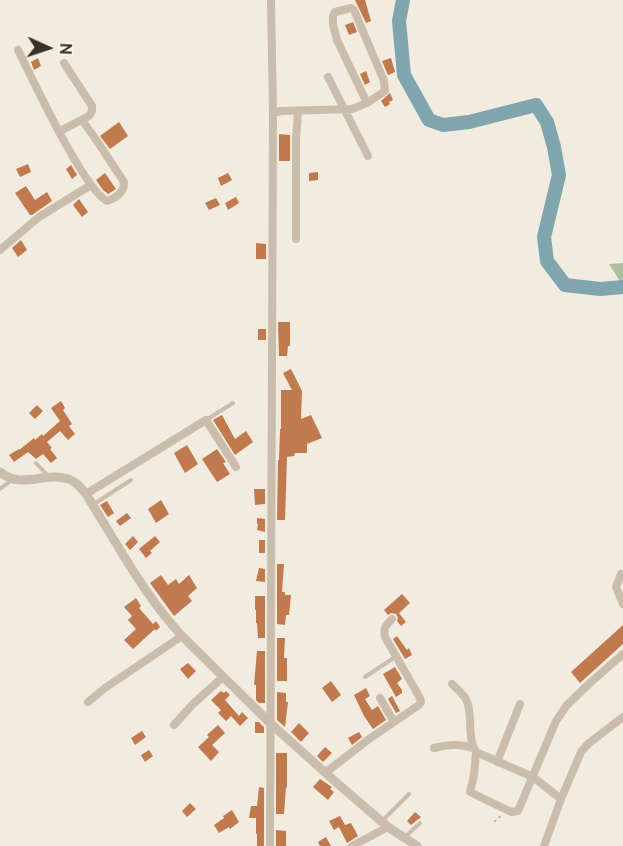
<!DOCTYPE html>
<style>
body{margin:0}
#map{position:relative;width:623px;height:846px;overflow:hidden;background:#f2ebdf;font-family:Ubuntu,sans-serif}
canvas{display:block}
.north{position:absolute;left:18px;top:18px;width:60px;height:60px;-webkit-text-stroke:4px #f9f5eb;paint-order:stroke;rotate:93deg;font-size:16px;font-weight:700;line-height:24px;text-align:center;color:#38302a}
.north::after{content:'';display:block;margin:auto;width:21px;height:27px;background:#38302a;clip-path:polygon(50% 0,100% 100%,50% 72%,0 100%)}
</style>
<div id="map">
<canvas width="623" height="846"></canvas>
<div class="north">N</div>
</div>
<script>
const ctx = document.querySelector('canvas').getContext('2d');
ctx.lineJoin = 'round';
function fillPath(path, color) {
  ctx.fillStyle = color;
  ctx.fill(path, 'evenodd');
}
function stroke(path, color, width, dash) {
  ctx.strokeStyle = color;
  ctx.lineWidth = width;
  ctx.lineCap = dash ? 'butt' : 'round';
  ctx.setLineDash(dash || []);
  ctx.stroke(path);
}
fillPath(new Path2D(`
 M623,263V286L609,264Z`), '#b0c09f');
stroke(new Path2D(`
 M403,0L399,21L404,75L429,120L443,125L469,122L536,105L547,122L554,147L559,175L544,237L547,261L565,285L600,289L623,287`), '#7fa5ae', 14);
fillPath(new Path2D(`
 M355,0H365L371,21L366,23Z
 M353,22L357,32L349,35L345,25Z
 M38,58L41,66L34,70L31,62Z
 M391,58L395,72L388,75L382,61Z
 M366,71L370,82L365,85L360,74Z
 M390,93L393,100L389,102L390,104L385,107L381,101Z
 M119,122L128,136L110,149L100,136Z
 M279,134L290,135V161H279Z
 M28,164L31,172L20,177L16,169Z
 M71,165L77,175L72,179L66,169Z
 M318,172V180L309,181V173Z
 M105,173L116,189L108,194L103,190L96,180Z
 M228,173L232,180L221,186L218,178Z
 M26,186L35,200L47,192L52,201L32,215H30L15,193Z
 M236,197L239,203L228,210L225,203Z
 M216,198L220,205L209,210L205,203Z
 M79,199L88,212L82,217L73,205Z
 M21,240L27,250L18,257L12,248Z
 M256,243L266,244V259H256Z
 M278,322H290V346H288L287,356H279Z
 M258,329H266V340H258Z
 M291,369L302,391L301,419L311,415L322,438L307,444V453H295L294,456L287,457L285,520H277L278,460H279L280,429H281V390H292L283,373Z
 M61,401L65,408L63,410L72,424L69,426L75,434L68,440L60,431L47,442L52,448L50,449L57,458L51,463L43,454L36,459L28,452L14,462L9,455L19,449V450L34,438L35,440L42,434L43,436L60,421L51,408Z
 M37,405L43,411L35,419L29,413Z
 M222,415L235,439L246,431L253,442L235,455L213,420Z
 M187,445L198,464L185,473L174,453Z
 M217,449L226,462L223,463L230,474L217,482L202,459Z
 M254,489H265V504L255,505Z
 M161,500L169,514L156,523L148,509Z
 M107,501L114,513L108,517L100,505Z
 M127,513L131,518L120,526L116,521Z
 M257,518L265,519V532L257,530L258,524H257Z
 M133,536L138,542L130,550L125,544Z
 M155,536L160,542L150,551L152,553L146,558L139,549Z
 M259,540H265V553H259Z
 M277,564H284L282,592H285V595H291L289,615H286L285,625L277,624Z
 M259,568L265,569V582L256,581Z
 M161,575L168,585L176,579L179,584L189,575L197,588L188,596L192,601L174,616L150,583Z
 M402,594L410,603L399,613L406,622L401,626L397,621L398,618L396,614L391,613L388,615L384,610Z
 M255,596H265V638H258L257,623H256V610H255Z
 M136,598L141,606L139,608L153,624L156,621L160,627L156,631L155,629L133,649L124,640L136,629L128,620L132,616L124,607Z
 M623,625V644L580,683L571,672Z
 M397,636L407,650L409,648L412,655L405,659L393,639Z
 M277,638H285L284,658H287V681H277Z
 M257,651H265V703H259L256,700V685H254Z
 M188,663L196,671L188,679L180,669Z
 M395,667L402,679L397,683L402,690V693L396,697L383,674Z
 M331,681L341,695L332,702L322,688Z
 M366,688L370,696L365,699L372,710L378,706L386,720L373,729L364,716L354,695Z
 M221,691L224,693L226,691L230,695L225,700L239,716L242,712L248,718L240,726L231,716L226,721L218,713L221,710L211,700Z
 M277,692L286,693V702H288L285,727L277,720Z
 M392,696L400,711L396,713L388,699Z
 M255,722H259L264,727V733H255Z
 M299,723L309,733L301,742L291,732Z
 M218,725L225,733L212,745L219,752L211,761L198,747L209,737L207,735Z
 M142,731L146,737L135,745L131,738Z
 M359,732L362,737L352,745L348,738Z
 M325,747L332,753L323,762L317,756Z
 M149,750L153,756L145,762L141,755Z
 M276,753H287V788L286,787L284,814H276Z
 M320,779L332,787L330,789L334,792L328,800L313,787Z
 M259,787L264,788V846H257V834H256V818H249L251,806H257Z
 M190,803L196,809L187,817L182,811Z
 M232,810L239,822L230,829L229,827L219,833L214,825L224,818L223,816Z
 M415,812L421,817L411,825L407,821Z
 M340,816L345,825L351,823L358,836L347,843L339,827L334,830L329,821Z
 M276,830L286,831V846H276Z
 M326,837L331,846H320L318,842Z`), '#c07a4e');
stroke(new Path2D(`
 M494,822L502,815`), '#b5a895', 1.5, [3, 3]);
stroke(new Path2D(`
 M206,420L233,403
 M36,463L48,476
 M0,489L12,480
 M94,504L131,480
 M365,677L395,657
 M382,821L409,794
 M405,837L420,823`), '#cabdab', 4);
stroke(new Path2D(`
 M18,50C32,78 84,190 107,201C116,198 124,193 124,182L97,141L82,120
 M328,77L368,156
 M273,113L281,111L352,109L367,103L385,91L384,81L354,10L351,8L335,12L333,16V25L337,40L367,103
 M60,131L89,116L92,111V106L64,63
 M296,239V140L298,111
 M0,250L39,217L91,185
 M86,494L206,420L236,467
 M621,574L616,587L623,604
 M452,684C457,689 462,693 466,699C474,715 466,736 476,752L533,777L561,799
 M380,698L394,722
 M88,702L105,688L182,636
 M174,725L193,704L223,677
 M434,748C448,745 459,743 473,748
 M476,752L474,775L470,792L507,810L512,812L518,811L556,721L567,705L591,682L623,654
 M497,762L520,704
 M325,773L369,739L419,705L421,702L420,698L385,637C383,628 386,625 392,619
 M270,846L273,113L271,0
 M352,846L388,827
 M544,846L561,799L581,752L588,744L623,717`), '#cabdab', 8);
stroke(new Path2D(`
 M0,472C21,490 45,471 68,479C76,481 81,488 86,494C116,542 144,595 182,636L270,723L338,784L388,827L417,846`), '#cabdab', 9);
</script>
